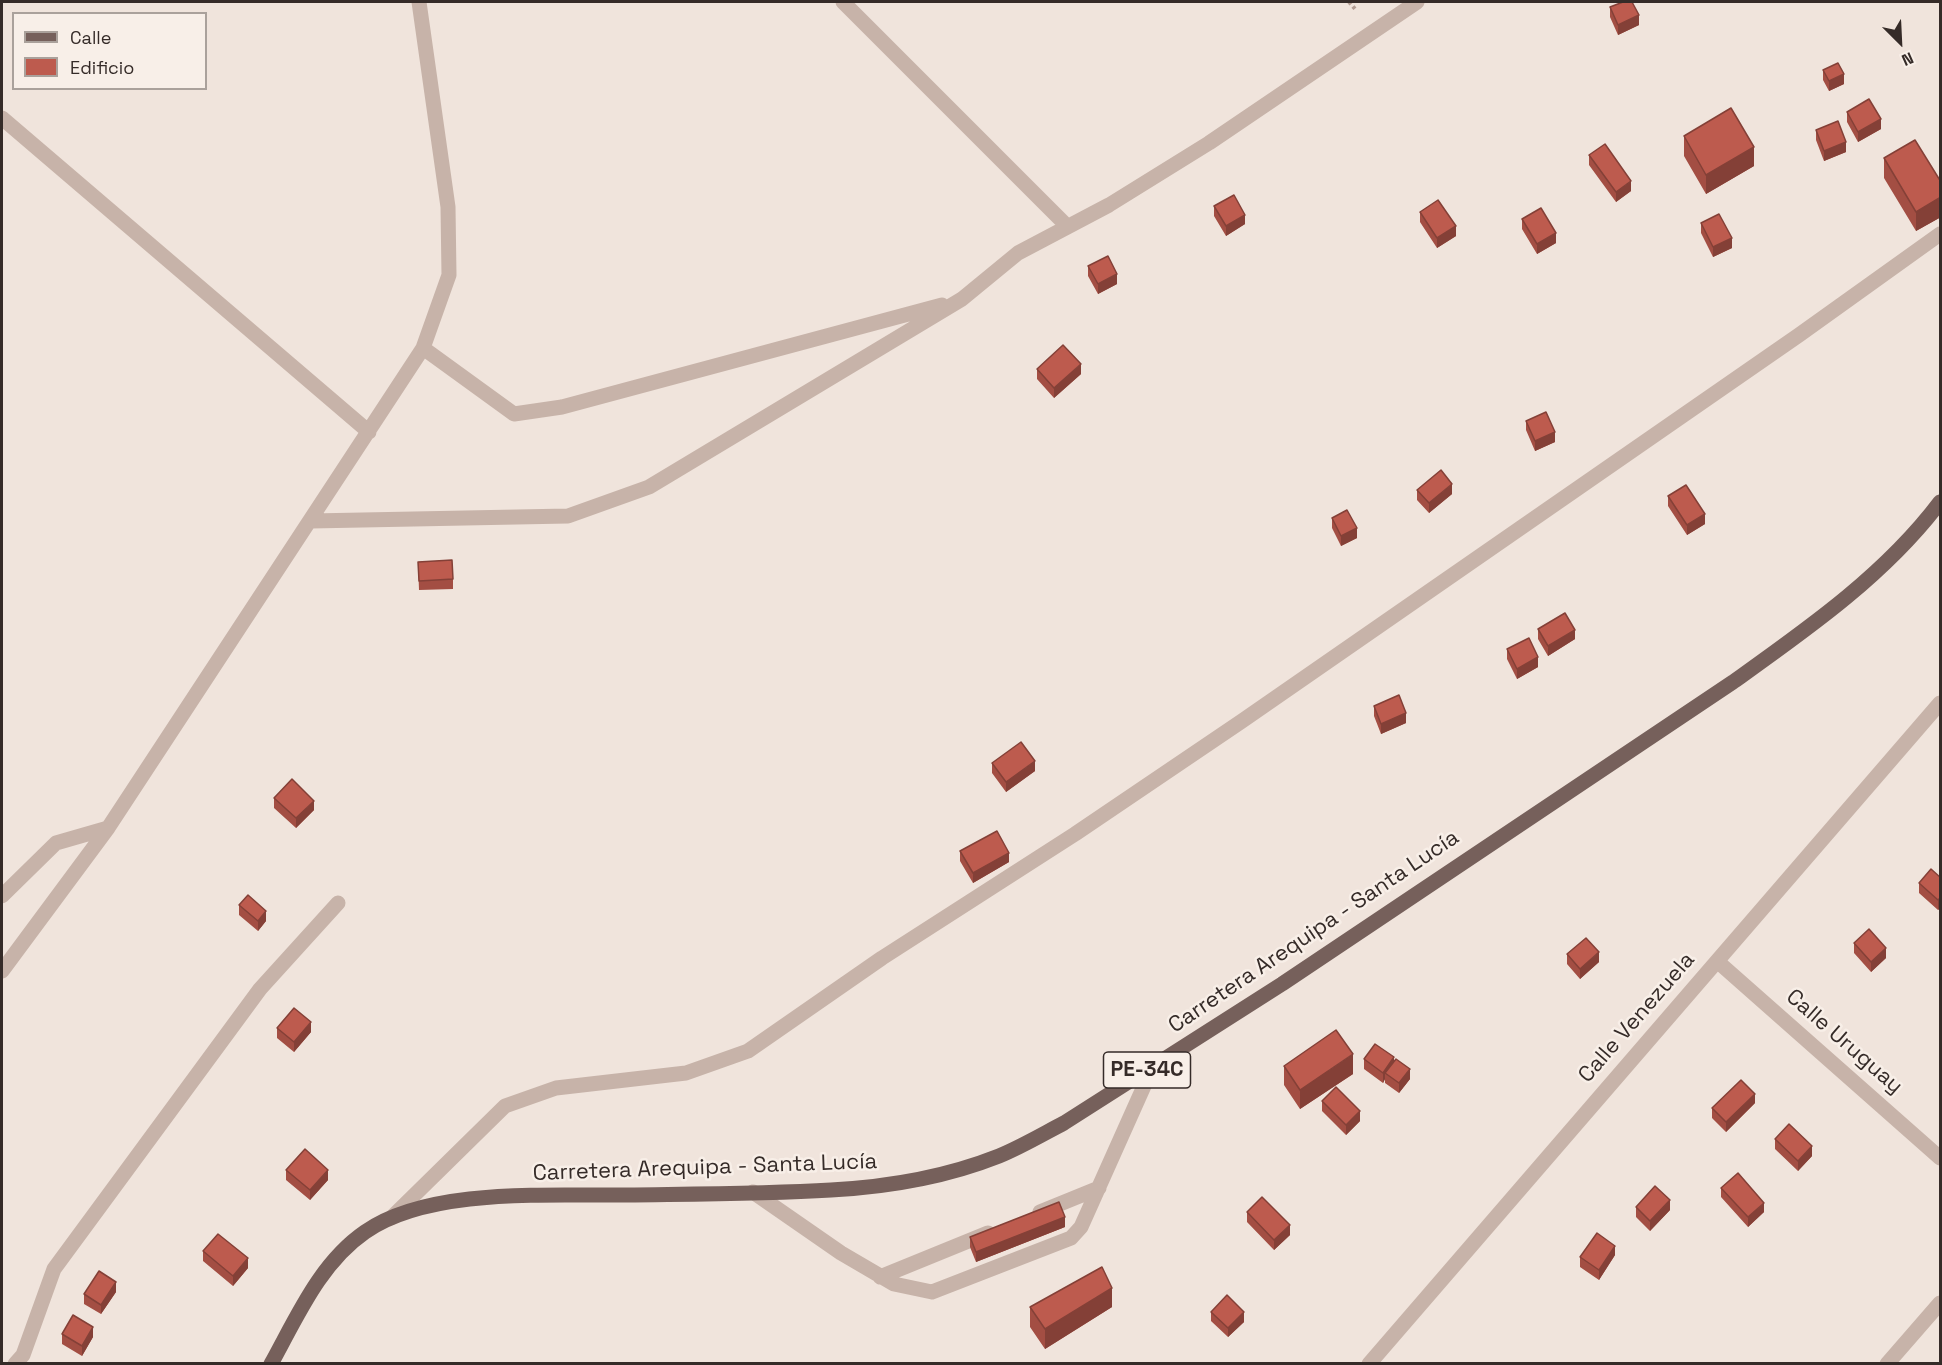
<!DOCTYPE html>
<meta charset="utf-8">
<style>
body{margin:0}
#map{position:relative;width:1942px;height:1365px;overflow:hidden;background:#f0e4dc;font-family:"Space Grotesk",sans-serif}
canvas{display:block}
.frame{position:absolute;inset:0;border:3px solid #352b28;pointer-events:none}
.legend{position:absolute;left:12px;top:12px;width:195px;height:78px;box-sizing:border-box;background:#f8efe8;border:2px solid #aaa19b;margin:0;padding:8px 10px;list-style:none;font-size:18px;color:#352b28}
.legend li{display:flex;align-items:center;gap:12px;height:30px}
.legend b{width:30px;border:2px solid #aaa19b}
.north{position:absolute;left:1870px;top:12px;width:60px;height:60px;-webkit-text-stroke:4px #f8efe8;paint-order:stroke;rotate:156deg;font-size:16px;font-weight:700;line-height:24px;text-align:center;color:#352b28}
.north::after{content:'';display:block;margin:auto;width:21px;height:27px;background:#352b28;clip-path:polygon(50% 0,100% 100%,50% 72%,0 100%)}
</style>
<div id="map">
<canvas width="1942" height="1365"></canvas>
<div class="frame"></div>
<ul class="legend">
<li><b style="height:8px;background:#76605b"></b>Calle</li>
<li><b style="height:16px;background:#bd5b4e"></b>Edificio</li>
</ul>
<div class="north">N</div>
</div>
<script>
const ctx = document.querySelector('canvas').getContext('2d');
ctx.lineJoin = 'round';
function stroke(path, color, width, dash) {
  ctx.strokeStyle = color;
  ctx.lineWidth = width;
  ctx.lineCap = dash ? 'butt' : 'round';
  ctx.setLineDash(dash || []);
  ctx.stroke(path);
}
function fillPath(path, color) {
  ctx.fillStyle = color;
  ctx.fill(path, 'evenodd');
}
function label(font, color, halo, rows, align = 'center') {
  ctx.font = font + ' "Space Grotesk",sans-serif';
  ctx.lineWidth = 5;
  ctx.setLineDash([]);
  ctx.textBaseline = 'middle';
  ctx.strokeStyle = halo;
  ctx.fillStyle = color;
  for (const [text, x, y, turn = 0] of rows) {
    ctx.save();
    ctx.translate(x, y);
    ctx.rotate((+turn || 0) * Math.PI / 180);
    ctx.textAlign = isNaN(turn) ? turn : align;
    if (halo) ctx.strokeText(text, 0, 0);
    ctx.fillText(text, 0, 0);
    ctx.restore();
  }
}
stroke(new Path2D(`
 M1349,2L1356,10`), '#b39d93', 4, [3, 3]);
stroke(new Path2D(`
 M843,2L1067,226
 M2,118L369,432
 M423,348L514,414L562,407L942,305
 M311,521L568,516L649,487L962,299L1018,253L1109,205L1209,143L1417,2
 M2,896L56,843L108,828
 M1717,961L1940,1158
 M2,971L108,828L423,348L449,275L448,207L419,2
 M753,1192L841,1253L894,1284L932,1292L1071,1238L1081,1227L1153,1066
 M1040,1212L1099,1188
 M391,1218L505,1106L556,1088L686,1073L748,1051L882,958L1075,834L1242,721L1799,335L1940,234
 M880,1277L988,1233
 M15,1364L23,1355L54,1269L260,989L338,903
 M1369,1364L1940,703
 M1887,1364L1940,1303`), '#c7b3a9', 15);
stroke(new Path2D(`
 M271,1364C297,1317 320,1263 365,1232C429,1187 551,1196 627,1195C695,1194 763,1194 831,1190C888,1187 946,1177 999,1156C1021,1147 1043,1134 1064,1123L1282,984L1733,682C1806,630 1885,575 1940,502`), '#76605b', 15);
fillPath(new Path2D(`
 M1610,7L1639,25L1618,35L1610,17Z
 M1823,70L1844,84L1829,91L1823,80Z
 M1847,112L1881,129L1858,142L1847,122Z
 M1816,130L1846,152L1824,161L1816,140Z
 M1684,136L1754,166L1706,194L1684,156Z
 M1589,155L1631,191L1616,202L1589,165Z
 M1884,158L1941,197V217L1916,231L1884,178Z
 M1214,206L1245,224L1226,236L1214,216Z
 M1420,212L1456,236L1437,248L1420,222Z
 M1522,219L1556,243L1537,254L1522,229Z
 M1701,223L1732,248L1713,257L1701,233Z
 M1088,266L1117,284L1098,294L1088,276Z
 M1037,369L1081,374L1054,398L1037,379Z
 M1526,421L1555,442L1535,451L1526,430Z
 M1417,490L1452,494L1429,513L1417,500Z
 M1668,496L1705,524L1687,535L1668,506Z
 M1332,518L1357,538L1341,546L1332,528Z
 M418,562L453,579V589L419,590Z
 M1538,629L1575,639L1548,656L1538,639Z
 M1507,649L1538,667L1517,679L1507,659Z
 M1374,706L1406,723L1381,734L1374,716Z
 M992,763L1035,771L1006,792L992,773Z
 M274,798L314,810L296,828L274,808Z
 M960,851L1009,862L973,883L960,861Z
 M1941,878V907L1938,910L1919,893V883Z
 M239,905L266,921L258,931L239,915Z
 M1854,943L1886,958L1871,972L1854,953Z
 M1567,954L1599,962L1580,979L1567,964Z
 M277,1028L311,1032L294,1052L277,1038Z
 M1364,1059L1394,1061L1410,1079L1399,1093L1385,1083V1079L1383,1083L1364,1069Z
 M1284,1066L1353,1074L1300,1109L1284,1085Z
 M1322,1101L1360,1121L1346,1135L1322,1111Z
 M1755,1103L1726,1132L1712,1118V1108Z
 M1775,1139L1812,1156L1798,1171L1775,1149Z
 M286,1170L328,1180L310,1200L286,1180Z
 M1721,1188L1764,1212L1748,1227L1721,1197Z
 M1636,1207L1670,1210L1650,1231L1636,1217Z
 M1247,1212L1290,1235L1274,1250L1247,1222Z
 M1065,1227L976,1262L970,1247V1237Z
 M203,1251L248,1268L233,1286L203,1261Z
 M1615,1255L1599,1280L1580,1267V1257Z
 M116,1292L101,1314L84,1304V1294Z
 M1030,1307H1112L1045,1349L1030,1327Z
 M1211,1312L1244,1322L1228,1337L1211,1321Z
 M62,1334L93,1337L82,1356L62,1344Z`), '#a34e43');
fillPath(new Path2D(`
 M1639,15V25L1618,35V25Z
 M1844,74V84L1829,91V81Z
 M1881,119V129L1858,142V132Z
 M1846,142V152L1824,161V151Z
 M1754,147V166L1706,194V175Z
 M1631,181V191L1616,202V192Z
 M1941,197V217L1916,231V212Z
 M1245,215V224L1226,236V226Z
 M1456,226V236L1437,248V238Z
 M1556,233V243L1537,254V244Z
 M1732,238V248L1713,257V247Z
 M1117,274V284L1098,294V284Z
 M1081,364V374L1054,398V388Z
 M1555,432V442L1535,451V441Z
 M1452,484V494L1429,513V503Z
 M1705,514V524L1687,535V525Z
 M1357,528V538L1341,546V536Z
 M1575,630V639L1548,656V646Z
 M1538,657V667L1517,679V669Z
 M1406,713V723L1381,734V724Z
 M1035,761V771L1006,792V782Z
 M314,801V810L296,828V818Z
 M1009,853V862L973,883V873Z
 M1941,897V907L1938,910V900Z
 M266,911V921L258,931V921Z
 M1886,948V958L1871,972V962Z
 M1599,952V962L1580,979V969Z
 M311,1022V1032L294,1052V1042Z
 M1353,1054V1074L1300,1109V1090Z
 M1394,1057V1067L1385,1073V1079L1383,1083V1073Z
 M1410,1069V1079L1399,1093V1083Z
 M1755,1094V1103L1726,1132V1122Z
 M1360,1111V1121L1346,1135V1125Z
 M1812,1146V1156L1798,1171V1161Z
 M328,1170V1180L310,1200V1190Z
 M1670,1200V1210L1650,1231V1221Z
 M1764,1203V1212L1748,1227V1217Z
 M1065,1217V1227L976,1262V1252Z
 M1290,1225V1235L1274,1250V1240Z
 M1615,1246V1255L1599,1280V1270Z
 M248,1258V1268L233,1286V1276Z
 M116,1282V1292L101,1314V1305Z
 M1112,1288V1307L1045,1349V1329Z
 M1244,1312V1322L1228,1337V1328Z
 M93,1327V1337L82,1356V1346Z`), '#844037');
const building = new Path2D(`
 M1623,2H1632L1639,15L1618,25L1610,7Z
 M1838,63L1844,74L1829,81L1823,70Z
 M1869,99L1881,119L1858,132L1847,112Z
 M1731,108L1754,147L1706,175L1684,136Z
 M1838,121L1846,142L1824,151L1816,130Z
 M1915,140L1941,182V197L1916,212L1884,158Z
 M1605,144L1631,181L1616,192L1589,155Z
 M1234,195L1245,215L1226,226L1214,206Z
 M1438,200L1456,226L1437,238L1420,212Z
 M1541,208L1556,233L1537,244L1522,219Z
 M1719,214L1732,238L1713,247L1701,223Z
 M1108,256L1117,274L1098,284L1088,266Z
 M1063,345L1081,364L1054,388L1037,369Z
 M1546,412L1555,432L1535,441L1526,421Z
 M1441,470L1452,484L1429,503L1417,490Z
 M1686,485L1705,514L1687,525L1668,496Z
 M1347,510L1357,528L1341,536L1332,518Z
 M452,560L453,579L419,581L418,562Z
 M1565,613L1575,630L1548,646L1538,629Z
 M1529,638L1538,657L1517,669L1507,649Z
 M1399,695L1406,713L1381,724L1374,706Z
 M1021,742L1035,761L1006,782L992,763Z
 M292,779L314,801L296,818L274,798Z
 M997,831L1009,853L973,873L960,851Z
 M1931,869L1941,878V897L1938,900L1919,883Z
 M248,895L266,911L258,921L239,905Z
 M1869,929L1886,948L1871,962L1854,943Z
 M1586,938L1599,952L1580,969L1567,954Z
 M294,1008L311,1022L294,1042L277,1028Z
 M1336,1030L1353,1054L1300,1090L1284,1066Z
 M1375,1044L1394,1057L1383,1073L1364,1059Z
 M1396,1059L1410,1069L1399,1083L1385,1073Z
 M1741,1080L1755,1094L1726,1122L1712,1108Z
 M1336,1087L1360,1111L1346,1125L1322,1101Z
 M1789,1124L1812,1146L1798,1161L1775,1139Z
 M305,1149L328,1170L310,1190L286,1170Z
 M1738,1173L1764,1203L1748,1217L1721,1188Z
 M1655,1186L1670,1200L1650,1221L1636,1207Z
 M1262,1197L1290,1225L1274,1240L1247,1212Z
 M1059,1202L1065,1217L976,1252L970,1237Z
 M1597,1233L1615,1246L1599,1270L1580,1257Z
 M218,1234L248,1258L233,1276L203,1251Z
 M1102,1267L1112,1288L1045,1329L1030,1307Z
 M99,1271L116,1282L101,1305L84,1294Z
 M1227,1295L1244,1312L1228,1328L1211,1312Z
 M73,1315L93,1327L82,1346L62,1334Z`);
fillPath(building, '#bd5b4e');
stroke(building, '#844037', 1.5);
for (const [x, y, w] of [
 [1147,1070,87]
]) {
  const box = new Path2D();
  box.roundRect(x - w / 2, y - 18, w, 36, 4.5);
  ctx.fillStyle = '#f8efe8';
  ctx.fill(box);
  stroke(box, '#352b28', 1.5);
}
label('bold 21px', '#352b28', null, [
 ["PE-34C",1147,1070]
]);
label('22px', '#352b28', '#f8efe8', [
 ["Carretera Arequipa - Santa Lucía",1314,932,-34],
 ["Calle Venezuela",1637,1018,-49],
 ["Calle Uruguay",1844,1042,41],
 ["Carretera Arequipa - Santa Lucía",705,1168,-2]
]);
</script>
